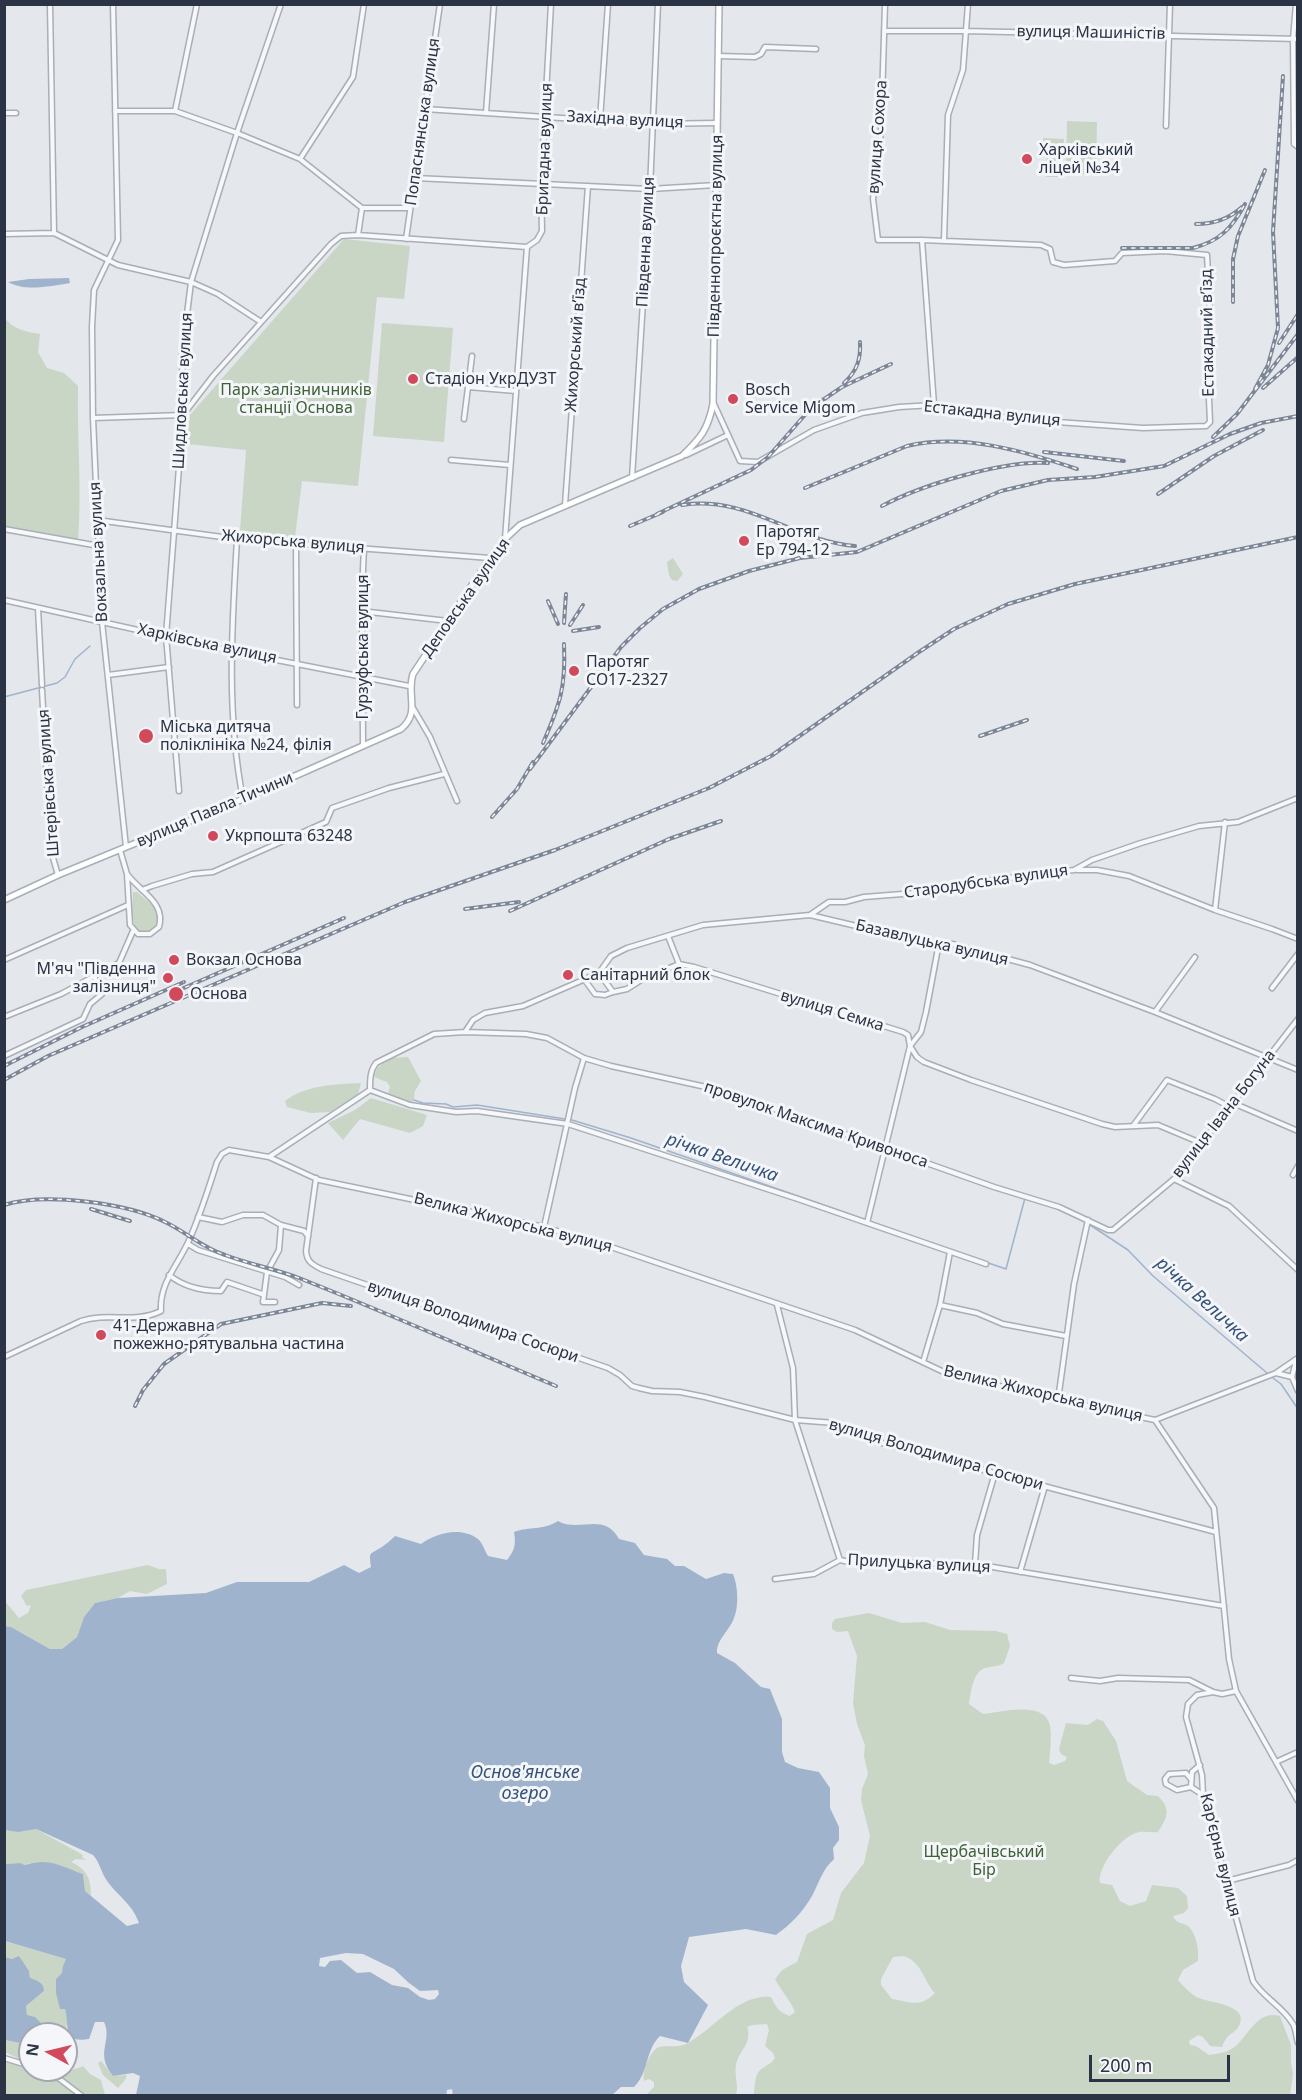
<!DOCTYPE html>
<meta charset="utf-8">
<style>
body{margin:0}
#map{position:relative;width:1302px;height:2100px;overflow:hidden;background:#e4e7ec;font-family:"Noto Sans",sans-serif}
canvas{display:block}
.frame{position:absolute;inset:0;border:6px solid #2b3445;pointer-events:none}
.north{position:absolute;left:18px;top:2022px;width:60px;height:60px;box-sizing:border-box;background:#f4f6f9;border:2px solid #a4a8b1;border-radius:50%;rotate:278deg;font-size:16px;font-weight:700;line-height:24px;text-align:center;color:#2b3445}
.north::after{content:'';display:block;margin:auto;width:21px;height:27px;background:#d1495b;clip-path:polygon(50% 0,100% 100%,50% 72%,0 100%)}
.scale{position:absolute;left:1089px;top:2055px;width:141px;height:27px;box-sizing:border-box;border:3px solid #2b3445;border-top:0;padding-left:8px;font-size:18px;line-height:21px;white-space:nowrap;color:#2b3445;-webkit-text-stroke:4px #f4f6f9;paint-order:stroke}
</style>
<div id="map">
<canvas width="1302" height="2100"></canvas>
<div class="frame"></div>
<div class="north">N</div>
<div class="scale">200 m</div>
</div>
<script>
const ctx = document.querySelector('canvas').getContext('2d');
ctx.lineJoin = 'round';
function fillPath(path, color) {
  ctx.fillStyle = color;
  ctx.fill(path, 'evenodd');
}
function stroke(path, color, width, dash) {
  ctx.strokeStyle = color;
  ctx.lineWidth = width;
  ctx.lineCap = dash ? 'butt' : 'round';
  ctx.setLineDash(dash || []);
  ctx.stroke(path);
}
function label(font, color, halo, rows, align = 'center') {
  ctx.font = font + ' "Noto Sans",sans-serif';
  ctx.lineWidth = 6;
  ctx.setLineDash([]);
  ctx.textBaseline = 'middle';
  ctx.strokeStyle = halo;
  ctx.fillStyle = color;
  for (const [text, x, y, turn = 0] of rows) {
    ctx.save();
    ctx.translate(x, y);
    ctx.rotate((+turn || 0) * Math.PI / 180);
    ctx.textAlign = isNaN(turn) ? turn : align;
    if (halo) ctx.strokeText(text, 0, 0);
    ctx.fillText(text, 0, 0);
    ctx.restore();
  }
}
fillPath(new Path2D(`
 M1067,121L1097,122L1096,175L1066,174Z
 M1043,138L1064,139V149H1055H1061L1060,177H1046L1047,148H1043Z
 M344,239L410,246L404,299L377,297L358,486L302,481L295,537L240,531L246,450L187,444L190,415Z
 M4,316C11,329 27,332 40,334L38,352L47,368L64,373L78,386C77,439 82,491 78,542L5,529Z
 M382,323L453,328L444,442L373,436Z
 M673,558L683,574L677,581L672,580C668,575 668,568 667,562Z
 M133,892H137L157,909L158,921L153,929L141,933L135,929L132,912Z
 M408,1057L421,1081L415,1091L413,1104L388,1093L390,1087L387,1082L374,1077L377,1068L391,1058Z
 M361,1083L358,1094L330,1112L311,1113L287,1107L285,1101C305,1085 337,1084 361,1083Z
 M371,1098L427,1115L423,1126L410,1133L360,1119L343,1140L328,1123L355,1110Z
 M148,1565L159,1569H166L167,1584L147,1594L130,1591L118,1598L95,1603L84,1617L77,1637L62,1649H50L11,1627L5,1626L4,1600L19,1618L28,1613L31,1605L27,1606L21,1596L26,1590Z
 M869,1613L902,1623L925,1622L950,1630L996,1631L1007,1634L1010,1646L1004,1663C998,1667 992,1666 985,1668C972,1673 971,1693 969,1704L983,1714C1001,1712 1046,1700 1050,1726C1052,1737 1050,1752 1049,1763L1054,1765L1065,1761L1067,1757L1061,1754L1059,1749L1066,1723L1088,1725L1097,1719L1103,1721L1116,1741L1127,1781L1147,1795L1158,1796C1171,1809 1168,1817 1158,1832C1152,1833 1145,1831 1139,1832C1122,1835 1097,1867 1100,1883L1112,1885L1120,1901L1130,1906L1146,1901L1152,1885L1178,1888L1187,1896L1188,1908L1184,1913L1173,1916C1176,1924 1183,1922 1189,1927C1197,1935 1199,1951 1198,1961L1183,1970L1178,1980C1183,1986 1189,1992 1195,1996C1204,2003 1251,2003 1239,2026C1234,2035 1228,2031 1222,2047L1210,2046L1203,2037L1198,2035L1189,2041L1190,2045L1196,2046L1209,2055C1218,2054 1229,2052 1236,2046C1249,2034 1258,2010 1280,2016L1291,2045V2062L1293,2074L1290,2096L754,2095C755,2086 754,2073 763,2068C768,2064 771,2064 775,2058L773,2053L765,2046L769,2030L767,2024L752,2025L747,2027C753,2044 738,2051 736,2065C734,2075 739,2086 736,2095H646L654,2087V2082L649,2079L644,2081C642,2071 649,2054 657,2048C664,2044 678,2049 688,2043C715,2028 738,1994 771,1997C776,2008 779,2012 790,2016L795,2012C792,2003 780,1989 775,1979L782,1970L797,1962L807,1934L833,1920L841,1893L864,1863L870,1836L861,1800L862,1789L868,1774L864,1756L865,1745L857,1724L853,1703L857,1656L848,1631L837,1632L832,1629V1623L835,1619ZM903,1956C922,1961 923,1981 935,1993C920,2008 911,2002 892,1999L881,1985V1979L893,1957Z
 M4,1826L36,1829L83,1855L82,1857L86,1860L76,1859L71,1862C87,1869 91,1879 91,1896L85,1891L83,1874C64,1867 44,1857 25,1865L20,1863L5,1864Z
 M4,1941L67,1959C59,1973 64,1993 65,2009L68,2014L66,2031L69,2040L66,2050V2034H41L27,2015L26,2006L44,1991L30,1978L29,1971L12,1959L5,1957Z
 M5,2040L30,2045V2064L5,2052Z
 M5,2060L60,2082L79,2096H5Z
 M101,2061L113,2076L127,2075L125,2080L118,2088L103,2075L98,2063Z
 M83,2066L90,2074L101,2080L105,2095H86L55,2073L46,2070C60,2070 71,2072 83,2066Z`), '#c9d6c5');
fillPath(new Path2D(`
 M69,278L70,283C51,286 25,292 8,282L29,279Z
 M558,1521C579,1533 604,1511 619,1539L635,1543L644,1555L667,1559L675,1566H684L706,1579L724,1573L733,1574C738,1586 739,1606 734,1618C730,1630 716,1640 717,1653L735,1663L761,1687L770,1689L782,1719V1752L785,1762L798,1768L819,1772L830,1788V1808L839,1827V1840L833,1848L834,1859C822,1870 819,1883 812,1896C802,1913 791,1924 776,1935L746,1929L689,1937L681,1966L684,1982L708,2005L688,2043L660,2036C645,2050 649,2073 634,2087H621L612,2095L453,2096L452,2089L447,2090L446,2096L136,2095L140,2076L133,2073L113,2076C94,2053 113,2041 104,2022H95L89,2039C61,2044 70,2025 65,2009H60L56,1993V1979L62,1973L63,1966L66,1959L5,1941V1864L20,1863L25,1865C47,1857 62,1866 83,1874L85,1891L127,1926L139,1923C132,1902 114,1894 104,1876C100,1868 99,1862 93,1855L36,1829L18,1832L5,1830V1626L11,1627L50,1649H62L77,1637L84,1617L95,1603L118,1598L206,1593L237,1582H309L344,1565L359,1573L371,1567C369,1551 369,1555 382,1547C386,1544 391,1540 395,1536L421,1544C436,1533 461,1526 478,1539C482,1542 485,1551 488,1556L507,1560C515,1550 516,1544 514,1532C530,1526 542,1531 558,1521ZM346,1953L363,1954L394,1969L409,1983L420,1991L438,1990L439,1994L435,1999L429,2000L420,1997L408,1988L392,1985L370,1972L357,1973L341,1960L330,1961L325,1967L319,1966L320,1958Z
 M19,1956L29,1971L30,1978C37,1981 44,1982 44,1991L26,2006L27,2015L35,2017L41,2023V2034H30V2045L5,2040V1957L12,1959Z`), '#9fb4cc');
stroke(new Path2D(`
 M4,697L57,683L65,677L75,659L90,646
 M414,1100L423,1103L446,1104L453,1107L477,1105L565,1119
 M572,1120L631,1138L864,1219
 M1037,1202L1064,1211
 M872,1222L944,1248
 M1090,1225L1128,1250L1153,1276L1267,1373
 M971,1257L1006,1269L1025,1198
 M1273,1378L1281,1384L1298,1409`), '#9fb4cc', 1.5);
const street = new Path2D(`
 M50,4L54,233L118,265L191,282L218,294L261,322
 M113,4L118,240L94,290L92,327L93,418L102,622L126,847
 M885,4L881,132L873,199L878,240H922L934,405
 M1296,4L1293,39L1294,144L1298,147
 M884,31H966L1298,39
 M718,56L755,57L761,54L765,47L816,49
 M425,109L652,124L717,123
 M115,111H175L237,133L300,159L362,208H410
 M175,111L197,4
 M4,113H16
 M486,113L494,4
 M600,120L608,4
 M1166,126L1170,4
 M300,159L353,77L364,4
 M415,178L650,189L716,185
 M4,234L54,233
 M358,235L527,247
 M406,239L440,4
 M944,240L948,115L963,70L968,4
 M468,387L516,391
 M714,404L740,461L758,462L814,430L862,413L899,407L934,405L1014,419L1143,428L1206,426L1210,422L1208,376L1211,332L1207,255L1165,251L1122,253L1115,261L1064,265L1053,262L1050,249L1041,245L922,240
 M93,418L183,415L213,376L331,244L341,236L358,235L362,208
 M464,419L472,356
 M686,455L728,435
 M451,460L510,465
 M632,478L650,189L658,4
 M565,505L588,186
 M97,520L237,539L490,558
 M4,529L99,546
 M237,539C232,625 226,713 243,799
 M505,539L527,247L537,240L542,231L541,184L551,4
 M296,543L297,705
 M4,600L231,651L409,686
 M38,608L42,685
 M361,611L448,621
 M108,675L169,667
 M42,690L51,851L58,875
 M413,708L430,737L457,801
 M363,746C363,680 360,614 364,549
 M179,791L166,636L183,415L182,354L191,282L237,133L281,4
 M120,850L127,874L130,925L138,934H150L159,927C166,902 140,892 127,874
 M1077,870H1097L1129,876L1215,910L1272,929L1298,939
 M142,890L152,886L192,874L213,872L326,822L332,808L389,788L444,774
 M1215,910L1225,822
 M810,915L829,902H845L864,897L928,892L984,881L1074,870L1092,860L1141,843L1199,826L1238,822L1298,798
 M668,936L679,964
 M4,960L128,905
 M599,973L613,992L627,989L641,980L679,964L694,967L903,1032L908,1035L910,1046L917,1057L924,1062L971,1080L1102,1124L1115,1127L1158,1125L1201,1143
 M584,979L595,994L605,995L613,992
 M1272,988L1298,954
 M1155,1012L1195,957
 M4,1017L61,994L119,963L133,931
 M465,1032L473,1020L485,1013L523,1006L599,973L611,956L627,948L703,925L810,915L928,943L952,944L1030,965L1155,1012L1298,1070
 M4,1056L83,1019L90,1004L102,994L94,976
 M370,1090C370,1079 370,1071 376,1063L434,1034L465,1032L526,1034L547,1038L584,1058L611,1066L724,1091L994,1187L1059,1207L1108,1230H1113L1174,1179L1298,1019
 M370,1090L410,1105L456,1112L477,1111L568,1124L798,1199L986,1264
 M1233,1103L1298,1131
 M1133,1126L1167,1080L1215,1099L1230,1107
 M269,1157L370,1090
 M1293,1175L1298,1166
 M316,1178L306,1251C307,1262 312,1264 321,1269L608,1368L620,1375L632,1386L639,1388L652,1391L680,1392L705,1397L795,1420L835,1423L871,1440L1216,1532
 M1174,1179L1229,1206L1298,1270
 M198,1217L222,1222L243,1215H263L281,1225L304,1231L308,1236
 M867,1223L910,1046L921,1032L926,1012L939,943
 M544,1227L575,1088L584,1058
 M188,1244L198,1250L285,1277L299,1285
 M169,1275C184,1287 202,1291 221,1291L227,1282L262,1294
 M275,1302H263L267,1272L279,1250L281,1225
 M777,1305L793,1368L795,1420L840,1560L849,1562L975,1564L1224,1606
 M940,1305L977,1313L1003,1324L1066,1336
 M4,1357L81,1321C109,1312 134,1324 161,1311C159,1282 180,1263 190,1238C201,1213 209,1187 217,1162L222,1154L229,1150L269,1157L319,1180L544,1227L614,1248L855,1330L948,1374L1058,1400L1155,1420L1214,1508L1229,1659L1236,1691L1298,1801
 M923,1362L940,1305L950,1252
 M1276,1373L1292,1377L1298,1391
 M1292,1377L1296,1361
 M1058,1400L1074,1284L1088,1220
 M1155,1420L1276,1373L1298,1358
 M975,1564L977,1535L995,1473
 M1020,1572L1045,1486
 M775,1579L814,1574L840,1560
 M1071,1678L1100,1681L1118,1678L1189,1680L1213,1692
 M1236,1691L1222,1694L1213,1692L1197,1695L1188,1704L1186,1717L1202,1775L1203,1795L1253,1981C1263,1997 1283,2007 1293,2024C1296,2029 1296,2037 1298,2043
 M1276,1762L1298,1752
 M1190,1778L1186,1773L1169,1774L1165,1779L1166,1784L1177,1790L1191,1787L1203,1795
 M1191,1787L1192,1772L1200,1765
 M1227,1881L1289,1865L1298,1860
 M4,2058L30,2066
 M39,2070L57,2077L82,2096`);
const secondary = new Path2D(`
 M4,900L58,875L243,799L401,729C421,712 406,696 413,674L490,558L505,539L520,525L682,456C701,438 708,429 713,404L719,4`);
stroke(street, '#a9aeb7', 7);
stroke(secondary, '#a9aeb7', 8);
stroke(street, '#f7f8fa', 4);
stroke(secondary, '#fff', 5);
const rail = new Path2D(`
 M1196,224C1214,224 1229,219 1242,207
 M1122,248H1193C1220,241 1232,228 1245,204
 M1233,302V259L1238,236L1265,170
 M1279,343L1298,314
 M844,383C857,371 861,359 860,342
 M1263,388L1298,357
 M1255,389L1268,365L1278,328L1273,232L1283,76
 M1213,437L1237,414L1298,334
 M1044,452L1124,461
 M805,488L907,446C963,433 1024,451 1077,469
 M1158,494L1214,456L1263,430
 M682,505C748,495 793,541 855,546
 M882,506C921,485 1004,460 1048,463
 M657,514L751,470L768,457L811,408L842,387L891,364
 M630,526L663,512
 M548,601L558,624
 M564,623L566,594
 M570,625L583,605
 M573,631L599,627
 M980,736L1027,720
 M543,743C560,704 566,687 564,644
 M530,769L621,647L640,628L663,609L699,589L749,571L800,558L857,552L1001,491L1048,480L1095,477L1164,466L1230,434L1261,423L1298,416
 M492,817L517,789L533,762
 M465,909L519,902
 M510,911L669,839L721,821
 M177,991L344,918
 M4,1066L82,1027L184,982
 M4,1080L48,1056L405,902L555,850L709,788L771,756L919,652L954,629L1008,604L1075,584L1298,537
 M4,1205C44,1192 128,1203 165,1222C186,1232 203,1248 225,1255C249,1264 275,1269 299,1278C385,1312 470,1350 556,1386
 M91,1209L130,1221
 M135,1406L143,1390L164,1364L221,1324L322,1303L351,1306`);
stroke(rail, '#7d8696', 4);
stroke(rail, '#f4f6f9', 1.5, [4.5]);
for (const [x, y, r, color] of [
 [1027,159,6,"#d1495b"],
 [413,379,6,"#d1495b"],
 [733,399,6,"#d1495b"],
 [744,541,6,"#d1495b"],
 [574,671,6,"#d1495b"],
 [146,736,8,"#d1495b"],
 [213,836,6,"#d1495b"],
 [174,960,6,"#d1495b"],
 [568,975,6,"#d1495b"],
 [168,978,6,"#d1495b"],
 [176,994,8,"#d1495b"],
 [101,1335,6,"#d1495b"]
]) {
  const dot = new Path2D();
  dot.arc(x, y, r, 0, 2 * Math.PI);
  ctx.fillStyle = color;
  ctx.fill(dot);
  stroke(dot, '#f4f6f9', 2);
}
label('16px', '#2b3445', '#f4f6f9', [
 ["вулиця Машиністів",1091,33,1],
 ["Західна вулиця",625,120,3],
 ["Попаснянська вулиця",423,122,-82],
 ["вулиця Сохора",878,137,-86],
 ["Бригадна вулиця",545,149,-88],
 ["Південнопроєктна вулиця",716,236,-89],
 ["Південна вулиця",646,242,-87],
 ["Естакадний в’їзд",1208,333,-91],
 ["Жихорський в’їзд",576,345,-86],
 ["Шидловська вулиця",183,391,-87],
 ["Естакадна вулиця",992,414,6],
 ["Жихорська вулиця",293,542,5],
 ["Вокзальна вулиця",99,552,-93],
 ["Деповська вулиця",466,598,-55],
 ["Харківська вулиця",207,644,12],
 ["Гурзуфська вулиця",363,647,-90],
 ["Штерівська вулиця",49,783,-94],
 ["вулиця Павла Тичини",215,810,-23],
 ["Стародубська вулиця",986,882,-8],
 ["Базавлуцька вулиця",932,943,13],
 ["вулиця Семка",832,1011,17],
 ["вулиця Івана Богуна",1224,1114,-52],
 ["провулок Максима Кривоноса",816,1125,19],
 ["Велика Жихорська вулиця",513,1223,14],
 ["вулиця Володимира Сосюри",473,1322,19],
 ["Велика Жихорська вулиця",1043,1394,13],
 ["вулиця Володимира Сосюри",936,1455,16],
 ["Прилуцька вулиця",919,1564,3],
 ["Кар’єрна вулиця",1220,1855,76]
]);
label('16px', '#2b3445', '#f4f6f9', [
 ["Харківський",1039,150],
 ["ліцей №34",1039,168],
 ["Стадіон УкрДУЗТ",425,379],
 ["Bosch",745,390],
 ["Service Migom",745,408],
 ["Паротяг",756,532],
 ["Ер 794-12",756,550],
 ["Паротяг",586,662],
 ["СО17-2327",586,680],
 ["Міська дитяча",160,727],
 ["поліклініка №24, філія",160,745],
 ["Укрпошта 63248",225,836],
 ["Вокзал Основа",186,960],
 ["М'яч \"Південна",156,969,"right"],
 ["залізниця\"",156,987,"right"],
 ["Санітарний блок",580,975],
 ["Основа",190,994],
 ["41-Державна",113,1326],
 ["пожежно-рятувальна частина",113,1344]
], 'left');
label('16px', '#3f6138', '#f4f6f9', [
 ["Парк залізничників",296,390],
 ["станції Основа",296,408],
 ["Щербачівський",984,1852],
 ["Бір",984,1870]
]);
label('italic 18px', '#34527a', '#f4f6f9', [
 ["річка Величка",722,1158,19],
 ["річка Величка",1202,1300,42],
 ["Основ'янське",525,1773],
 ["озеро",525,1794]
]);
</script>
